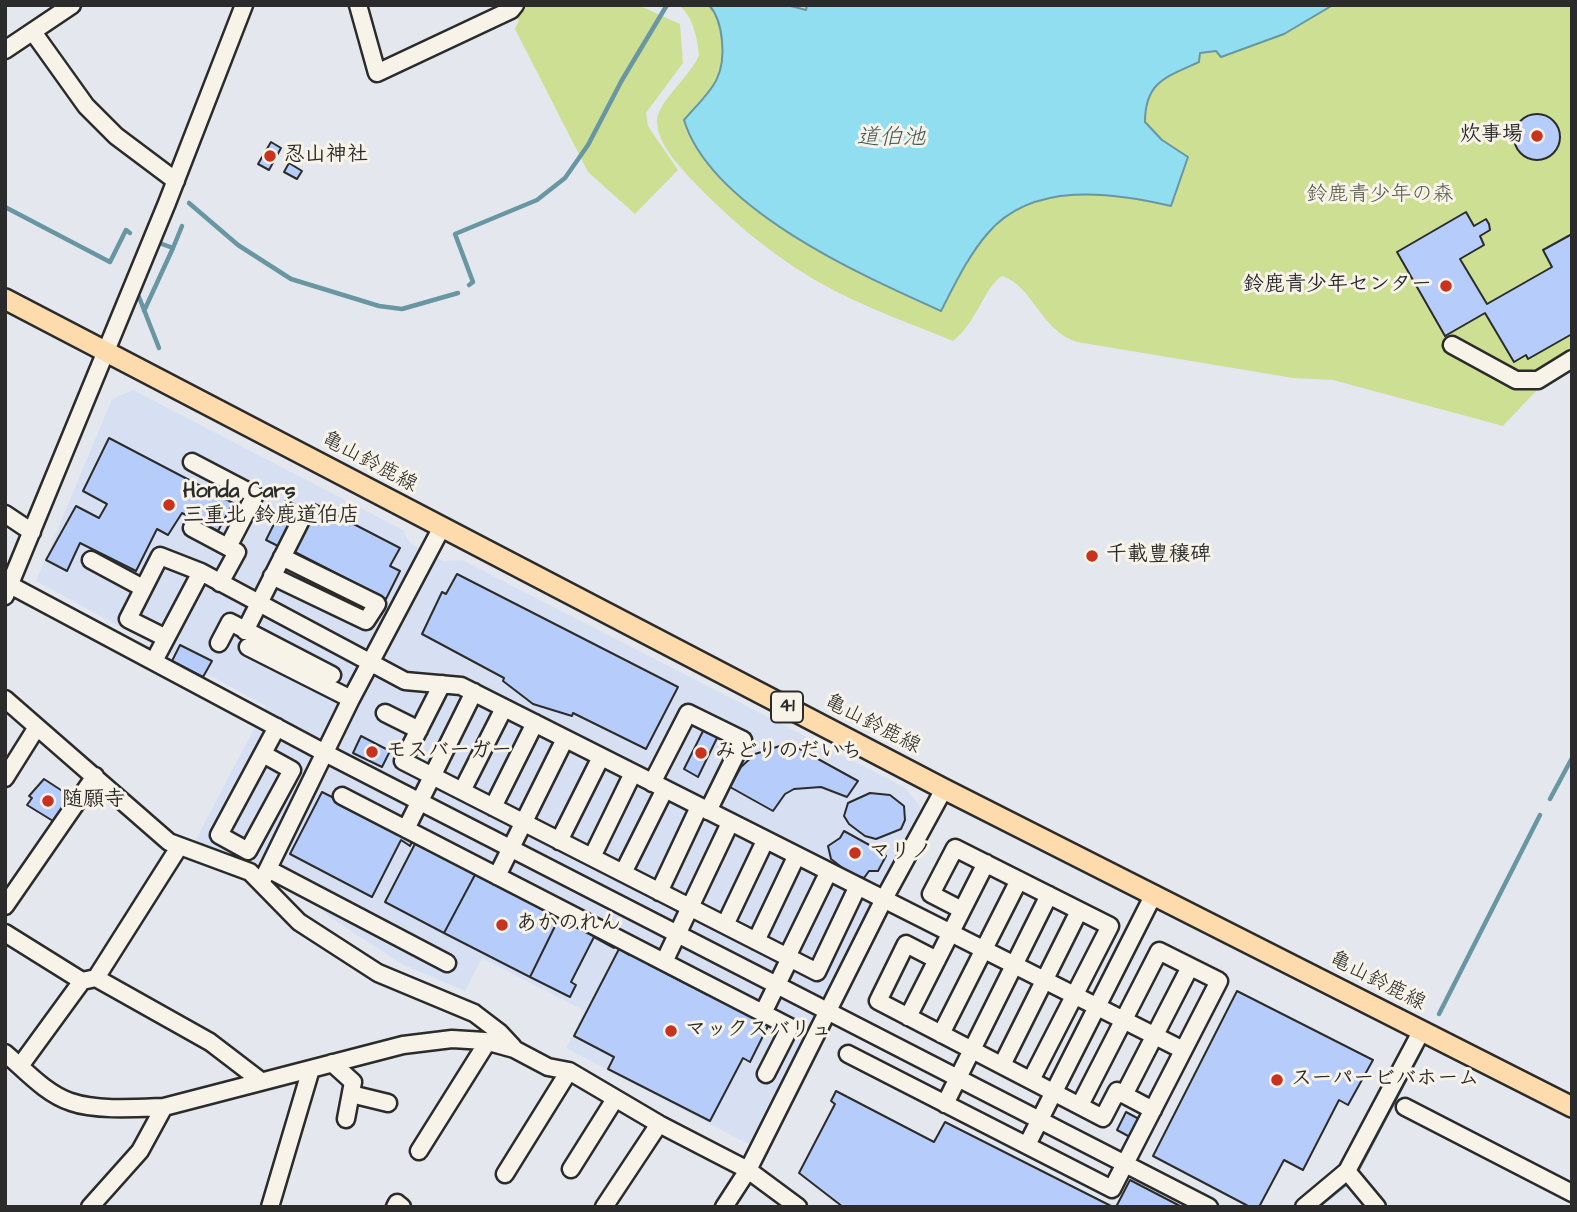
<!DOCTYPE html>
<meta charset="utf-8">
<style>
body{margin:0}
#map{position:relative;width:1577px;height:1212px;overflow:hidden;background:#e4e8ee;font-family:"Architects Daughter",sans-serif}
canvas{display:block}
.frame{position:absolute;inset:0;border:7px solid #2b2b2b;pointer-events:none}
</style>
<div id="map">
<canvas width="1577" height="1212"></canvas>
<div class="frame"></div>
</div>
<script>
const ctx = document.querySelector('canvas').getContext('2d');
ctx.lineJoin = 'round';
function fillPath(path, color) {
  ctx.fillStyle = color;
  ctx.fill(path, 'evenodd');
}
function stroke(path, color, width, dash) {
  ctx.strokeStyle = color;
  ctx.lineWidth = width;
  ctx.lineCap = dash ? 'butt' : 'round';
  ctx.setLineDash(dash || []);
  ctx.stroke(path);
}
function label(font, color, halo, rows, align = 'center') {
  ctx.font = font + ' "Architects Daughter","Klee One",sans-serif';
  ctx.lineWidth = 6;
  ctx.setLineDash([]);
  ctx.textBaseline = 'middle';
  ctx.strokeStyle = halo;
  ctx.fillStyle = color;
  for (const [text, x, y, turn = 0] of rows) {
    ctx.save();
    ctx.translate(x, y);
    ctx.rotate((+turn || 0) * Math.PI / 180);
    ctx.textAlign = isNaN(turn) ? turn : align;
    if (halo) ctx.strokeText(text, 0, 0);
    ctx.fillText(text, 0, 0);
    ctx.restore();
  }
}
fillPath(new Path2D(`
 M133,390L403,530L410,543L443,561L462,560L904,787L921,807L750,1145L566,1048L585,1011L482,958L465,991L402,964L328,916L286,875L195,841L266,706L36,581L112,399Z`), '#d6e0f2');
fillPath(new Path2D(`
 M519,5H638L680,24L683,63L646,113L648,126L678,170L635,214L588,172L515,29L519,20L514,13Z
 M678,5H1572V364L1538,389L1503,426L1333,380L1293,378L1077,342C1041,331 1033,286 1002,276C985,286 976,324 953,341C914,325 872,310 835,291C781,263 733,223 692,180C678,165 657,143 657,121C657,102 691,76 699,55C697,38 693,15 678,5Z`), '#cddf93');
const water = new Path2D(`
 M709,5H787L806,10L807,5H1333L1284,34L1221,57L1216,51L1200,53L1199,62C1166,77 1145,82 1145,122L1162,140L1188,157L1171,206C1113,192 1032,181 988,233C968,256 955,284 941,311C863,276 711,209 684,120C708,92 726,81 722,41C721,29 717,14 709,5Z`);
fillPath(water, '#91def1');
stroke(water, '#6896a2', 2);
stroke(new Path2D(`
 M189,203L238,245L291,279L379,306L402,309L458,293
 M5,207L110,262L126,230L130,233
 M162,244L173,248L182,226
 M469,285L473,282L455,234L537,200L565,178L588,145L622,80L667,5
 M139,297L159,348
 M144,311L173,248
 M1550,799L1572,758
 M1439,1014L1540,815
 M1357,1171L1421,1050
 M1317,1207L1348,1182`), '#6896a2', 4.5);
const building = new Path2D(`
 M1514 137a23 23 0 1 1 46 0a23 23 0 1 1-46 0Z
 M271,142L281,148L269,170L258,164Z
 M289,163L302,171L297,179L284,172Z
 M1466,212L1474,226L1486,219L1489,224L1490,230L1480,236L1484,245L1460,259L1487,304L1552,267L1543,250L1572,234V334L1528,359L1526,355L1514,362L1485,313L1445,336L1397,252Z
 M109,438L233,503L218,531L182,513L168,535L157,529L136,571L80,543L67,571L46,560L76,506L99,518L107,504L83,491Z
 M286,500L311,513L315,504L400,548L390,566L400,571L386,599L291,550L308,516L298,511L280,547L266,540Z
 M457,574L678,687L646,749L573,713L572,716L533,704L503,681L504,678L422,634L442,592L446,594Z
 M180,645L212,661L203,677L172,661Z
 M704,729L718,736L698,777L684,769Z
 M361,736L390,751L382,767L353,753Z
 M789,743L858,781L847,797L821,787L794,789L785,794L773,811L730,787L741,767L755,754Z
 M44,779L70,796L53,821L27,805L32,798L29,796Z
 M322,792L414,838L410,846L401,840L372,897L290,854Z
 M870,793L890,795L904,806L905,820L901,829L876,839L865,836L849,824L844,816L848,803Z
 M844,831L882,852L886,856L878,871H869L864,878L849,873L831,859L828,846L840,838Z
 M417,840L477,871L444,933L385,902Z
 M477,871L560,916L530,977L444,933Z
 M560,916L615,944L614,948L594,937L571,982L576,985L570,997L530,977Z
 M619,949L629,955L632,949L650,958L648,964L708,995L712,990L742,1007L741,1011L768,1026L750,1062L743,1058L710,1121L608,1069L614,1057L574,1036Z
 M1237,991L1373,1060L1348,1105L1339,1100L1303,1170L1284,1160L1259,1207H1250L1153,1156Z
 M836,1091L934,1142L945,1122L1113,1207H843L799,1173L835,1104L831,1101Z
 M1126,1112L1139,1119L1130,1137L1117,1130Z
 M1130,1180L1182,1207H1116Z`);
fillPath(building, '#b6cdfb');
stroke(building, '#2b2b2b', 2);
const minor = new Path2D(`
 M358,5L377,73L511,10L515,5
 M33,32L86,106L116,136L176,181
 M5,50L72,5
 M1452,345L1516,380H1538L1572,359
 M192,462L255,495L228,547
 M5,514L32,532
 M192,528L237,552L220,583
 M91,560L143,588
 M272,576L366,621L377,604L282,557
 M10,585L325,753L1209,1207
 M5,596L167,203L244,5
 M245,631L301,520
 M166,638L128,619L160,556L201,572L405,681L461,686L1183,1050
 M219,643L230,622L332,675
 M248,647L351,699
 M154,661L201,572
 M442,684L403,761L817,972L857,888
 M5,699L169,842L250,872L299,922L378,973L474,1013L499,1032L513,1047
 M385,713L419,730
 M263,754L292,770L248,851L219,835L277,727
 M5,778L37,727
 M652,783L688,713L743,740L708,811
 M462,791L504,708
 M342,796L790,1027L766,1074
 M493,807L535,723
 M406,829L474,692
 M559,841L601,757
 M592,857L633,773
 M268,869L447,963
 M623,873L665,789
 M497,876L565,739
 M261,883L351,699L442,527
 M659,892L699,807
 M5,906L95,776
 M962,910L931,894L955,848L1110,926L1031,1080
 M725,925L765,841
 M5,933L82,981
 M756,941L796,857
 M787,957L828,873
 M937,960L906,944L878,1001L1103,1118L1117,1091L1153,1110
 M664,962L730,823
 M96,978L179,847
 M763,1013L790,958
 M908,1017L986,863
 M941,1034L1019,880
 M5,1053C25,1070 46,1094 71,1102C96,1111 138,1108 164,1107L403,1045L452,1039L485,1041L514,1049L548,1067L569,1071L659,1124L748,1170L798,1207
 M848,1054L1112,1189L1219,981L1159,951L1080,1105
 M332,1063L353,1082L346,1119
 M1002,1065L1079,911
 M20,1066L82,981L96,978L210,1042L261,1081
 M351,1094L388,1103
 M1124,1095L1190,967
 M945,1104L1049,895
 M1405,1107L1572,1193
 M1027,1145L1154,894
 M419,1151L488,1041
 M571,1169L615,1099
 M1347,1171L1377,1207
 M505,1174L569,1071
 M90,1207L140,1151L164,1107
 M270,1207L311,1069
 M395,1207L397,1203L402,1207
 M604,1207L659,1124
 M724,1207L748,1170L885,897L944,789
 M1304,1207L1347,1171L1422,1030`);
const major = new Path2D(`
 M5,299L944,789L1572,1107`);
stroke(minor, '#2b2b2b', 21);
stroke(major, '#2b2b2b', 24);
stroke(minor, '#f7f3e8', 16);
stroke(major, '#fedbac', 19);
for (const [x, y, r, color] of [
 [1537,136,7,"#c8321e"],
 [270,156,7,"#c8321e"],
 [1446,286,7,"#c8321e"],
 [169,505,7,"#c8321e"],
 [1092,556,7,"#c8321e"],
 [372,752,7,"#c8321e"],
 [701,753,7,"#c8321e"],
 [48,801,7,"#c8321e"],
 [855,853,7,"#c8321e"],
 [502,925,7,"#c8321e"],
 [671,1031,7,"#c8321e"],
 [1277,1080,7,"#c8321e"]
]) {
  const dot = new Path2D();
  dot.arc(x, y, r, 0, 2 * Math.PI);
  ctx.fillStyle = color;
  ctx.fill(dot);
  stroke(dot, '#f7f3e8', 2.5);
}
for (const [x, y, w] of [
 [787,707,32]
]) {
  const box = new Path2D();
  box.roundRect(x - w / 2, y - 15.5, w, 31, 5);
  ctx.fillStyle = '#f7f3e8';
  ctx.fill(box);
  stroke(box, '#2b2b2b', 2);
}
label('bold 19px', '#2b2b2b', null, [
 ["41",787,707]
]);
label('bold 21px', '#2b2b2b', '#f7f3e8', [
 ["炊事場",1523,136,"right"],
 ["忍山神社",284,156],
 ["鈴鹿青少年センター",1432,286,"right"],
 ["Honda Cars",183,493],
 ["三重北 鈴鹿道伯店",183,517],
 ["千載豊穣碑",1106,556],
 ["モスバーガー",386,752],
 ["みどりのだいち",715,753],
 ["随願寺",62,801],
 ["マリノ",869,853],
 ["あかのれん",516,925],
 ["マックスバリュ",685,1031],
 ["スーパービバホーム",1291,1080]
], 'left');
label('21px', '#545845', '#f7f3e8', [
 ["鈴鹿青少年の森",1380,196]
]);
label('21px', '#2b2b2b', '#f7f3e8', [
 ["亀山鈴鹿線",369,463,28],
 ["亀山鈴鹿線",872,725,27],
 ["亀山鈴鹿線",1377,982,27]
]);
label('italic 23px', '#44585c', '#f7f3e8', [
 ["道伯池",891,139]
]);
</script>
